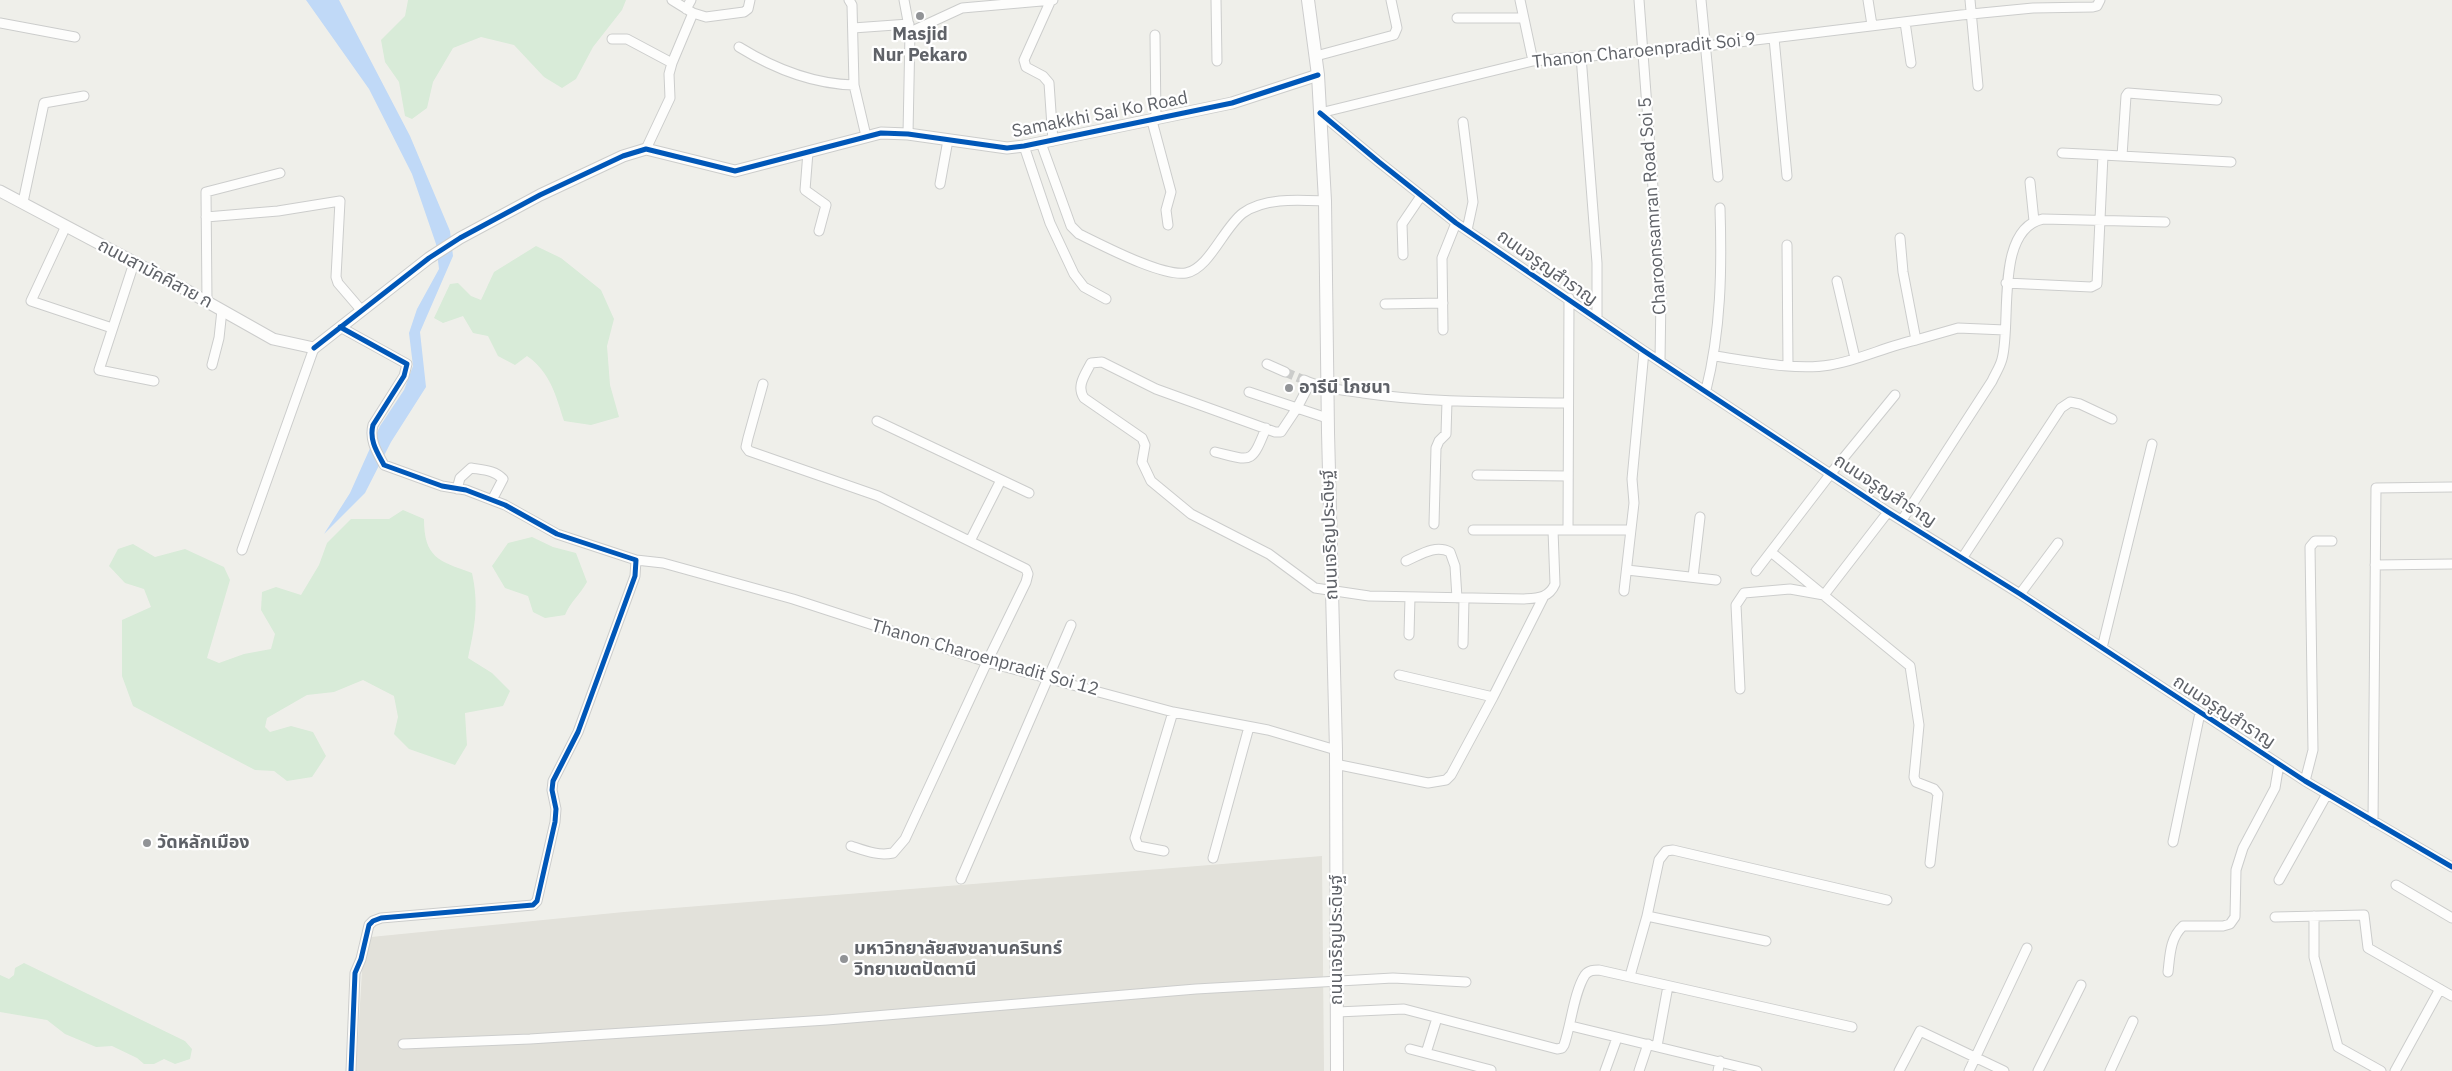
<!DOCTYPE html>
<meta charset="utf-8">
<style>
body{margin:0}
canvas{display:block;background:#efefea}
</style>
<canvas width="2452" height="1071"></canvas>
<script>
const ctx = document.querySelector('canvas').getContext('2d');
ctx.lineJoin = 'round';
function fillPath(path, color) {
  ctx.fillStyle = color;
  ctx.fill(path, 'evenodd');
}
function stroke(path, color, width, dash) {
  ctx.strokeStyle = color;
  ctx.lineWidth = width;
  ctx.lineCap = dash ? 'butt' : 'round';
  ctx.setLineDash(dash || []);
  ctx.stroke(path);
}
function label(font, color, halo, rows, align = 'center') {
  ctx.font = font + ' "IBM Plex Sans","Noto Sans Thai",sans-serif';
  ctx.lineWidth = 4.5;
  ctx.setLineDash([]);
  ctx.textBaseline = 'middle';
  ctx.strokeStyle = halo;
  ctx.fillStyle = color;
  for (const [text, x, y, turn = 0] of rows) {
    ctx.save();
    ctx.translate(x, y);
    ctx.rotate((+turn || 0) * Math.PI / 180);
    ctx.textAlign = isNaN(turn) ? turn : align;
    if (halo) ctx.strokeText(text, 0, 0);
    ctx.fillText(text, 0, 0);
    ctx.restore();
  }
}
fillPath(new Path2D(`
 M1322,856L1324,1071H356L362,971L371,937L624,912Z`), '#e2e1da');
fillPath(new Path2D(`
 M408,0H626L622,10L593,47L576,79L562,88L544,77L514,45L481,37L453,48L433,82L427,108L412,119L405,116L399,82L385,62L381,40L405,16Z
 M536,246L561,258L601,290L614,319L607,346L610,385L619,417L591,425L564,421C556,395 550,372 527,356L515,365L498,356L488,336L473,333L463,316L443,323L434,318L450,284L458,283L471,296L481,300L494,272Z
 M403,510L424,519C424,558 439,561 472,573C479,605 475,626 468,658L492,673L510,691L503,706L465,713L467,745L455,765L409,749L394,734L398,717L394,696L363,680L334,692L307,695L267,718L265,727L270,732L291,726L313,732L326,756L312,777L287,781L274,771L255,770L133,706L122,676V620L151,607L144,589L125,583L109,566L118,549L133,544L155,557L185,549L224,567L230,580L207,658L219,663L244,654L271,649L275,634L261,610L262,592L276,587L301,595L319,565L327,543L351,519H389Z
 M532,537L553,547L576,553L587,582C580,595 570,602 565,615L545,618L533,612L528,596L505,588L492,566L508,543Z
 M24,963L185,1041L192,1049L190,1059L175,1064L164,1059L154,1064H144L137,1058L112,1046L96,1047L65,1034L47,1020L0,1012V975L9,979L14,975L15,968Z`), '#d8ebd8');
fillPath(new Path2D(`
 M306,0H339L410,136L450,231L453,256L420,332L426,387L391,442L365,493L324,534L350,493L380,426L404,390L413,366L409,333L417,309L439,269L436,244L412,174L369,89Z`), '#c0d9f7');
stroke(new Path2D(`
 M1285,372L1304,380`), '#cbccca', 9, [9, 4.5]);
const minor = new Path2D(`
 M849,0L852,5L854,85
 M904,0L910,32L908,134
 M1051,0L1024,60L1026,67L1043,76L1049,83L1053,141
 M1216,0L1217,61
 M1520,0L1533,61
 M1639,0L1661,295L1660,361
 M1701,0L1718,177
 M1868,0L1872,25
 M1970,0L1978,86
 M686,9L691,0
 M693,13L706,17L744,12L748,9L750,0
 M1457,18H1523
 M1905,22L1911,63
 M0,23L75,37
 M853,28L909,24
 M910,32L962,8L1053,0
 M1155,35L1156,120
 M1774,38L1787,176
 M612,39H627L672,63
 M739,47C773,68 814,84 854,85L866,136
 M1316,56L1394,35L1397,28L1391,0
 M1581,56L1597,263V319
 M1320,113L1379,162L1456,223L1644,351L1888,512L2020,594L2305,781L2452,867
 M1320,113L1533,61L1706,46L1961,15L2033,8L2093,7L2097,6L2100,0
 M1152,121L1171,192L1166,210L1168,225
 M1463,122L1473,202L1467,230
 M1041,143L1071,226L1079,234C1102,245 1162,277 1186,273C1209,269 1224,227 1243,213C1265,197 1300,200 1325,201
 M1024,146L1050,223L1074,274L1084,287L1106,299
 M646,149L670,98L669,74L672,63L693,13L672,0
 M808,152L805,190L826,205L819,231
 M2062,153L2103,155
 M2122,156L2126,96L2128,93L2217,100
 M2030,182L2034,221
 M940,184L948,140
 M23,202L44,103L84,96
 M206,217L278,211L340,201L336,277L338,283L362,311
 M66,226L31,301L112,328
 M1787,245L1788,365
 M1403,255L1402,224L1421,196
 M134,263L99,370L154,381
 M1837,281L1855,358
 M2006,283L2091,287L2097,284L2103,155L2231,162
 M207,301L206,192L280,173
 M1385,304L1443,303
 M340,327L407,364L404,376L373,425C369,440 377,452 384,465L442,486L466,490L505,505L557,534L636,560L635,576L578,732L553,781L552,790L556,809L555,822L537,901L533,905L381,918L373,921L369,925L361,959L355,973L351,1071
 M1443,330L1442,258L1456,223
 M1916,340L1958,328L2005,330
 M1715,356C1750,361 1796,371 1830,365C1860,360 1887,346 1916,340L1903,272L1900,238
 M1267,364L1285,372
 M212,365L219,338L222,310
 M1304,380C1323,389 1343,390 1363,393C1431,403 1500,402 1568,403
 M1310,383L1297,408L1281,432H1275L1156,389L1102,362L1091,363C1085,375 1076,386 1084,398L1142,438L1145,445L1142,462L1151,481L1191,514L1269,554L1315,588L1369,596L1524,599C1538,598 1549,598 1555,584L1553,530
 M763,384L748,438L746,447L749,451L878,496L1026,569L1028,574L1026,582L987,662L905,839L893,853C878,856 866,851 851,846
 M1706,390C1721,330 1722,270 1720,208
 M1249,392L1327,418
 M877,421L1029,493
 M1215,452C1252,461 1251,465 1266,428
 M1477,475L1568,476
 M457,489L460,478L471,468C483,470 495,470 503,479L492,500
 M1902,520L1992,381C1995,374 2000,367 2002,359C2012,324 1994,229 2043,219L2165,222
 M1434,524L1436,448L1439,441L1446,434L1447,401
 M1473,530H1631
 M1568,530L1569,298
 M970,541L1001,480
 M242,550L314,348
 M1771,552L1910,666L1919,725L1914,777L1916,782L1934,789L1938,794L1930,863
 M1963,557L2061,408L2070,402L2080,404L2112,419
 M636,560L663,563L793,599L987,662L1173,712L1268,730L1336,750
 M1406,561C1420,555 1435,544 1450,552L1455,566L1457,598
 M2375,565L2452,564
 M1627,570L1716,580
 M1756,571L1832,472L1895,395
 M1693,577L1700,517
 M1624,591L1634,503L1632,479L1644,351
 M2020,594L2058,543
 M1409,635L1410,597
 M1463,644L1464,598
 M2102,648L2152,444
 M1399,675L1493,697
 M1740,689L1736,605L1744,593L1790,589L1824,595L1888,512
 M1335,764L1428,783L1446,780L1451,775L1493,697L1543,598
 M2305,781L2313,750L2310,547L2315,541H2332
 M2373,822L2376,488L2452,487
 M2173,842L2200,713
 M1164,851L1138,846L1135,838L1173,712
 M1213,858L1249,727
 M961,879L1071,625
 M2279,880L2327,794
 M2396,885L2452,918
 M1647,916L1766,941
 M2314,916V957L2338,1047L2381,1071
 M2275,917L2364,915L2368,948L2452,996
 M2168,972C2170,955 2170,938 2183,926H2223L2230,924L2235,917L2236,870L2243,848L2275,788L2279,764
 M1630,976L1647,916L1659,860L1666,851L1673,850L1887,900
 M1337,1012L1404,1009L1557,1049L1562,1048L1564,1045C1571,1025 1574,992 1585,975C1589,970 1594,970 1599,970L1852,1027
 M1571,1026L1757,1071
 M403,1044L530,1039L827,1020L1196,989L1393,978L1466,982
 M1657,1046L1668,986
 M1410,1049L1491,1070
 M1426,1053L1437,1018
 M1605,1071L1617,1038
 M1639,1071L1648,1044
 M1718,1071L1720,1061
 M1899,1071L1920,1031L2004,1071
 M1969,1071L2027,948
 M2038,1071L2081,985
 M2110,1071L2133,1021
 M2395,1071L2440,989`);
const tertiary = new Path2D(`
 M0,191L179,286L273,339L314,348L429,258L460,238L540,195L623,156L646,149L735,171L881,133L908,134L1007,148L1024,146L1232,103L1318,75`);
const secondary = new Path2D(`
 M1308,0L1318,75L1325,201L1328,432L1336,750L1337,1071`);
stroke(minor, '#cccdcc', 11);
stroke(tertiary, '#cccdcc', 13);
stroke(secondary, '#cdcdcd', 14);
stroke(minor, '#fdfdfc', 9);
stroke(tertiary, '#fdfdfc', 11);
stroke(secondary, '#fdfdfc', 12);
stroke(new Path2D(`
 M1320,113L1379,162L1456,223L1644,351L1888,512L2020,594L2305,781L2452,867
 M340,327L407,364L404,376L373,425C369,440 377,452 384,465L442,486L466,490L505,505L557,534L636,560L635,576L578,732L553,781L552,790L556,809L555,822L537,901L533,905L381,918L373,921L369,925L361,959L355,973L351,1071
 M314,348L429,258L460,238L540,195L623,156L646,149L735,171L881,133L908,134L1007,148L1024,146L1232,103L1318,75`), '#0057b8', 5);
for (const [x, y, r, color] of [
 [920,16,5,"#919396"],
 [1289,388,5,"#919396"],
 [147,843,5,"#919396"],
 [844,959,5,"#919396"]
]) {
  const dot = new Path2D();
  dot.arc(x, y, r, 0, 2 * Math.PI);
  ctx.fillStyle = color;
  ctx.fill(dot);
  stroke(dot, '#fff', 2);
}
label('bold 18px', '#5f6268', '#fff', [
 ["Masjid",920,35,"center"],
 ["Nur Pekaro",920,56,"center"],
 ["อารีนี โภชนา",1299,388],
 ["วัดหลักเมือง",157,843],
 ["มหาวิทยาลัยสงขลานครินทร์",854,949],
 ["วิทยาเขตปัตตานี",854,970]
], 'left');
label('18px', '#5f6268', '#fff', [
 ["Thanon Charoenpradit Soi 9",1644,51,-6],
 ["Samakkhi Sai Ko Road",1100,115,-11],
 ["Charoonsamran Road Soi 5",1653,206,-94],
 ["ถนนจรูญสำราญ",1547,268,35],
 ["ถนนสามัคคีสาย ก",155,274,28],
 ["ถนนจรูญสำราญ",1885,491,33],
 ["ถนนเจริญประดิษฐ์",1330,535,-92],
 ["Thanon Charoenpradit Soi 12",985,658,16],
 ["ถนนจรูญสำราญ",2224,712,33],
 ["ถนนเจริญประดิษฐ์",1337,940,-90]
]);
</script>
